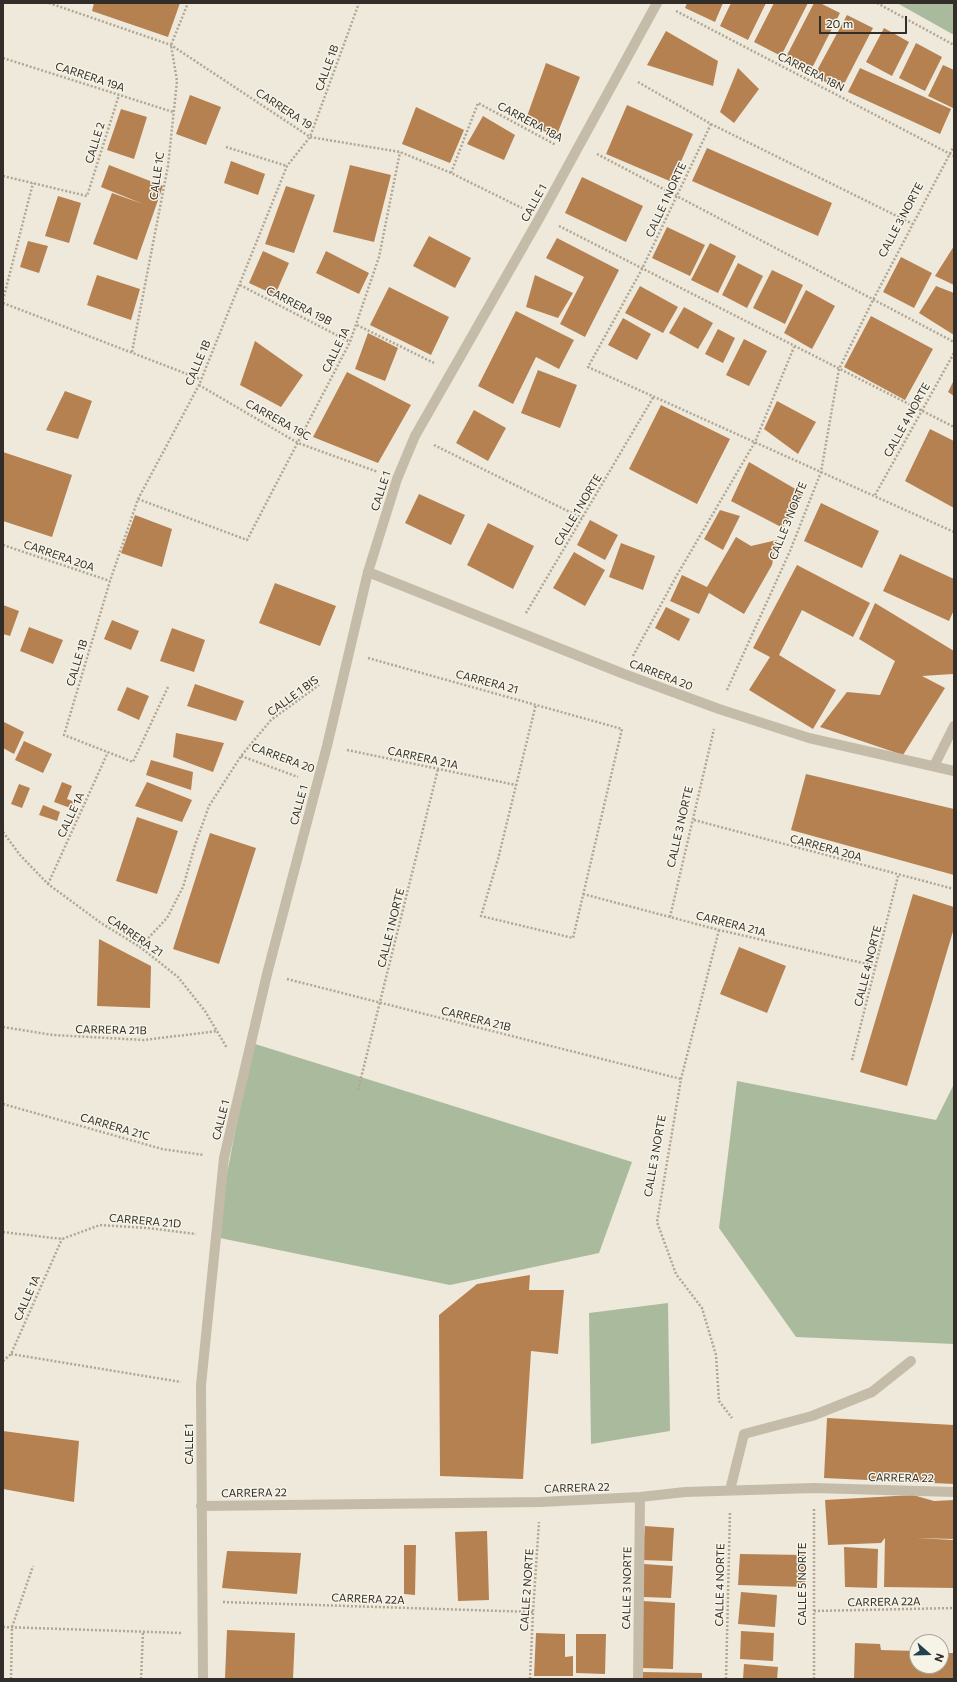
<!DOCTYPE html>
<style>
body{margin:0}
#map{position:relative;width:957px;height:1682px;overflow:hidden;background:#eee9db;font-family:Commissioner,sans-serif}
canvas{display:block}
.frame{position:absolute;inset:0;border:4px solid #322d28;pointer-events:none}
.north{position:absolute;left:909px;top:1634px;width:40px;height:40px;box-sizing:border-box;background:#f6f3e7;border:1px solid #a8a49b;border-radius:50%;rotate:110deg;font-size:11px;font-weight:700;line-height:16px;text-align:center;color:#322d28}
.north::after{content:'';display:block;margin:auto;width:14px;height:18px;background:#23414e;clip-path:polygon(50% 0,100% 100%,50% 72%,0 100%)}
.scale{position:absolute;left:819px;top:16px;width:88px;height:18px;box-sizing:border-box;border:2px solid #322d28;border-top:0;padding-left:5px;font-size:12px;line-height:14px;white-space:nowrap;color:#322d28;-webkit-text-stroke:3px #f6f3e7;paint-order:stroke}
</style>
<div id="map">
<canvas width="957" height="1682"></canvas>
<div class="frame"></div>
<div class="north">N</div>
<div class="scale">20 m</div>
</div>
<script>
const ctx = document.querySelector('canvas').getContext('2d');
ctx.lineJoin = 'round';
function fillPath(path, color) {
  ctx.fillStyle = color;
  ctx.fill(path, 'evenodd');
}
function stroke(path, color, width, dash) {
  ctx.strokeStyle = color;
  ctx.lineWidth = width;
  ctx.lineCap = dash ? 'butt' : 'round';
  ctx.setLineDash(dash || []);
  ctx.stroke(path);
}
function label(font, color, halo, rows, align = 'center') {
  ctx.font = font + ' Commissioner,sans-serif';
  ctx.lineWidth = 3;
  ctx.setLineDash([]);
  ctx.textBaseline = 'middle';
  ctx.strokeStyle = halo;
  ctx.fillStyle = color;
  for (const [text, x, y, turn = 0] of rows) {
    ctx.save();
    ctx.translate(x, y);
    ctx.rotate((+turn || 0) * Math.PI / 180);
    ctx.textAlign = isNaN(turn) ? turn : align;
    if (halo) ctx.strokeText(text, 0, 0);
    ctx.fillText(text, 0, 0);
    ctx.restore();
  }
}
fillPath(new Path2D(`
 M897,3H954V35Z
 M252,1043L632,1162L599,1253L450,1285L215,1237Z
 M737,1081L936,1120L954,1084V1344L796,1337L719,1228Z
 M668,1303L670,1431L591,1444L589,1313Z`), '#aabb9d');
fillPath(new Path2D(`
 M94,3H180L168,37L92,11Z
 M687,3H723L715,22L685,8Z
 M731,3H766L748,40L720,26Z
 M774,3H808L781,56L754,42Z
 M814,3H820L840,13L811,70L786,57Z
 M847,15L873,28L841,90L814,76Z
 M884,28L909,42L892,76L866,62Z
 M666,31L718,61L713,86L647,65Z
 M916,43L942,57L925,91L899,78Z
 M546,63L580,77L556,137L525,122Z
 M943,65L954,70L953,108L928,96Z
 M738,68L759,89L734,123L720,112Z
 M860,68L951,109L940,134L848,92Z
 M190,95L221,107L206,145L176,134Z
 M627,105L693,134L672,182L606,154Z
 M416,107L464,130L450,163L402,144Z
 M121,109L147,117L134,159L107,150Z
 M483,116L515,135L504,160L467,144Z
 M707,148L832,203L818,236L692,181Z
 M231,161L265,174L258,195L224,183Z
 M109,165L163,186L137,260L93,244L112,193L143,204L101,187Z
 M350,165L391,175L374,242L333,232Z
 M582,177L643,206L626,242L565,213Z
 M286,186L315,195L294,253L265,244Z
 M58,196L81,203L69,243L45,236Z
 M667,227L705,245L690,276L652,258Z
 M429,236L471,258L455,288L413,266Z
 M557,238L619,270L585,337L560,324L584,277L546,258Z
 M28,241L48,246L39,273L20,267Z
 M710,243L736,256L718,293L691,280Z
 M954,246V285L935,276Z
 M263,251L289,263L275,295L249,283Z
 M326,251L369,273L359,294L316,273Z
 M901,257L932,273L914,308L883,292Z
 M738,263L763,276L747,308L722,295Z
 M772,270L803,285L785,324L753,308Z
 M97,275L140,289L131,320L87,305Z
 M535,275L573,293L558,318L526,307Z
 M640,286L678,307L663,333L625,313Z
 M936,286L954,293V335L919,313Z
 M389,287L449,317L431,355L370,325Z
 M806,290L835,306L812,349L784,333Z
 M684,307L713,323L698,349L669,333Z
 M516,311L574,340L559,369L536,357L513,404L478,386Z
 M871,316L933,349L905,400L844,367Z
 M623,318L651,334L637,360L608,345Z
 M718,329L735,338L723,363L705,354Z
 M368,333L398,348L385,381L355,369Z
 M744,339L767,351L749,386L726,375Z
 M255,341L303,375L281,407L240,385Z
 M538,370L577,385L560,428L521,413Z
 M347,372L411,405L378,463L313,437Z
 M954,380V396L948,392Z
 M65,391L92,401L78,439L46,430Z
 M777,401L816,422L798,454L764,429Z
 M661,405L730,439L697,504L629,469Z
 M474,410L506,428L488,461L456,443Z
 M930,429L954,441V508L905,481Z
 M3,452L72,475L52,537L3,521Z
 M749,462L804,494L783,528L731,501Z
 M419,494L465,515L451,545L405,523Z
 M821,503L879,531L862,568L804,541Z
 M720,510L740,516L723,550L704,539Z
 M135,515L172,529L162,567L121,553Z
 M590,520L618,535L605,560L577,545Z
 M488,523L534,546L513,589L467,565Z
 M736,537L751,546L777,540L772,565L744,614L709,593L699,614L670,601L682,575L707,587Z
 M621,543L655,556L643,590L609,577Z
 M574,552L605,570L585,606L553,588Z
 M900,554L954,579V610L949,621L883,591Z
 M797,565L870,603L853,637L802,610L779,655L836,690L813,729L749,690L770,657L753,648Z
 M275,583L336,606L320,646L259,623Z
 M875,603L954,651L953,674L922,676L945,688L903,755L820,727L847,692L880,695L895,661L859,639Z
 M3,605L19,611L10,636L3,634Z
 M666,607L690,619L679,641L655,628Z
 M112,620L139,631L131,650L104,639Z
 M29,627L63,640L53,664L20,651Z
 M172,628L205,640L194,672L160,661Z
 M195,684L244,701L236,721L187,706Z
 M127,687L149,696L139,720L117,710Z
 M4,722L24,732L14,754L3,748Z
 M176,733L224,743L213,772L173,757Z
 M24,741L52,754L43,773L15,760Z
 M151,760L193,772L191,790L146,775Z
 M806,774L954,809V875L791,830Z
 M62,782L72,786L67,799L75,802L73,809L54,802Z
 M147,782L192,800L182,822L135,806Z
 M19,784L30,788L22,808L11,804Z
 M43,805L60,812L57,821L39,815Z
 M137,817L178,831L157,894L116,881Z
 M210,833L256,848L219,964L173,949Z
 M913,894L954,907V928L907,1086L860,1072Z
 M99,939L151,966L150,1008L97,1006Z
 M739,947L786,966L767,1013L720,994Z
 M530,1275L529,1290H564L558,1354L531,1351L523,1479L440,1476L439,1315L477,1284Z
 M827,1418L954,1425V1484L824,1478Z
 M3,1431L79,1441L74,1502L3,1489Z
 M913,1495L934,1501L954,1500V1539L916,1538L954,1540V1588L884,1587L885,1538L881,1543L828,1545L825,1500Z
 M645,1526L674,1528L672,1561L642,1560Z
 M487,1531L489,1600L458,1601L455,1532Z
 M404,1545H416L415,1595L404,1594Z
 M844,1547L878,1549L877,1588L845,1587Z
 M227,1551L301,1553L297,1594L222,1588Z
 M740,1554L806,1555L805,1587L738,1585Z
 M644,1564L673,1566L671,1598L643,1597Z
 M741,1592L777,1595L775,1627L738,1624Z
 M643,1601L675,1603L673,1669L642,1668Z
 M227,1630L295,1633L293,1679L225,1678Z
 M741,1631L774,1633L773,1661L740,1659Z
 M536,1633L565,1634V1657L573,1656V1676H534Z
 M576,1634H606L605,1674L576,1673Z
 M855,1643L880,1644L881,1650L917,1651V1666H941V1653H954V1679H854Z
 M744,1664L778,1667L777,1679H743Z
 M642,1672L702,1673V1679H641Z`), '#b68151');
stroke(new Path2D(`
 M49,3L171,45L310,137L400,152L451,173L522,208
 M877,3L954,45
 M676,11L954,156
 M3,58L173,112
 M638,82L711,124L913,224
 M711,124L642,269L588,367L954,532
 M226,147L287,166
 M597,154L954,342
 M451,173L478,103L556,145
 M3,176L87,196L119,95
 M559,226L954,427
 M240,285L350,342
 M3,300L33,183
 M3,303L200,379
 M357,325L434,363
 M132,352L168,166L177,81L171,45L188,3
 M199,385L298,443L378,472
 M434,445L582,518
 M875,495L954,353
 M138,499L247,540L350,342L379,257L400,152
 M3,545L110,581
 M526,613L654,396
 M633,656L677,575L755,442L794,347
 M368,658L622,729L573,938L481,916L498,859L536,704
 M168,687L133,762L64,735L110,581L138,499L199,385L287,166L310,137L359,3
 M727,690L790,551L821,472L839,369L873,300L954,146
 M347,750L516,785
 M241,756L298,777
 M694,820L954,889
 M3,832L20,855L48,884L101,923L140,947L178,977L205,1011L227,1048
 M48,884L108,752
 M583,894L719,930L876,966
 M670,917L714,729
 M719,930L681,1079L657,1222L676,1274L702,1308L716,1355L719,1401L732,1418
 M140,947L167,918L183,887L195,845L209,806L241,756L271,720L319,685
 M287,979L681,1079
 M3,1027L53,1035L144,1040L218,1031
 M852,1060L898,876
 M358,1090L438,769
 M3,1104L162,1149L204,1155
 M3,1232L62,1239L100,1225L147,1228L196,1234
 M11,1354L181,1382
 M3,1361L11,1354L62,1239
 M814,1509V1679
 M223,1602L533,1612
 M814,1611L954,1608
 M3,1627L182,1633
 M11,1679L12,1627L33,1566
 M141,1679L143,1632
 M530,1679L533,1612L539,1522
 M726,1679L730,1511`), '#b0a693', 2.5, [2, 2]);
stroke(new Path2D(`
 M934,766L954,726`), '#c4bca9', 10);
stroke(new Path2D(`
 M368,572L624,674L719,709L809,738L954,771
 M730,1490L744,1434L812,1416L872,1392L911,1361
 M201,1506L541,1502L640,1497L685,1492L814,1488L954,1492
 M638,1679L640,1497`), '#c4bca9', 10);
stroke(new Path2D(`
 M203,1679L201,1385L224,1158L267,974L327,746L368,572L397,479L415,436L540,217L657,3`), '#c4bca9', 10);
label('11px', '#322d28', '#f6f3e7', [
 ["CALLE 1B",327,68,-70],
 ["CARRERA 18N",811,72,27],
 ["CARRERA 19A",90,77,18],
 ["CARRERA 19",284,109,33],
 ["CARRERA 18A",530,122,28],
 ["CALLE 2",95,143,-73],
 ["CALLE 1C",157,176,-82],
 ["CALLE 1 NORTE",666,200,-65],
 ["CALLE 1",534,203,-61],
 ["CALLE 3 NORTE",901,220,-62],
 ["CARRERA 19B",299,306,27],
 ["CALLE 1A",336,350,-64],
 ["CALLE 1B",198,363,-67],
 ["CARRERA 19C",278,420,29],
 ["CALLE 4 NORTE",907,420,-61],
 ["CALLE 1",381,491,-72],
 ["CALLE 1 NORTE",578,510,-59],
 ["CALLE 3 NORTE",788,521,-68],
 ["CARRERA 20A",59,556,19],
 ["CALLE 1B",77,663,-73],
 ["CARRERA 20",661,675,21],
 ["CARRERA 21",487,682,15],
 ["CALLE 1 BIS",293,696,-36],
 ["CARRERA 20",283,758,20],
 ["CARRERA 21A",423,758,12],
 ["CALLE 1",299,805,-75],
 ["CALLE 1A",71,815,-65],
 ["CALLE 3 NORTE",680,827,-77],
 ["CARRERA 20A",826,848,15],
 ["CARRERA 21A",731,924,14],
 ["CALLE 1 NORTE",391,928,-76],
 ["CARRERA 21",135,936,34],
 ["CALLE 4 NORTE",868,966,-76],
 ["CARRERA 21B",476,1019,14],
 ["CARRERA 21B",111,1030,1],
 ["CALLE 1",221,1120,-76],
 ["CARRERA 21C",115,1127,16],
 ["CALLE 3 NORTE",655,1156,-80],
 ["CARRERA 21D",145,1221,5],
 ["CALLE 1A",27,1298,-66],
 ["CALLE 1",189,1444,-90],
 ["CARRERA 22",901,1478,1],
 ["CARRERA 22",577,1488,-2],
 ["CARRERA 22",254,1493,-1],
 ["CALLE 5 NORTE",802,1584,-90],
 ["CALLE 4 NORTE",720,1585,-89],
 ["CALLE 3 NORTE",627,1588,-89],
 ["CALLE 2 NORTE",527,1590,-86],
 ["CARRERA 22A",368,1599,2],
 ["CARRERA 22A",884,1602,-1]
]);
</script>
